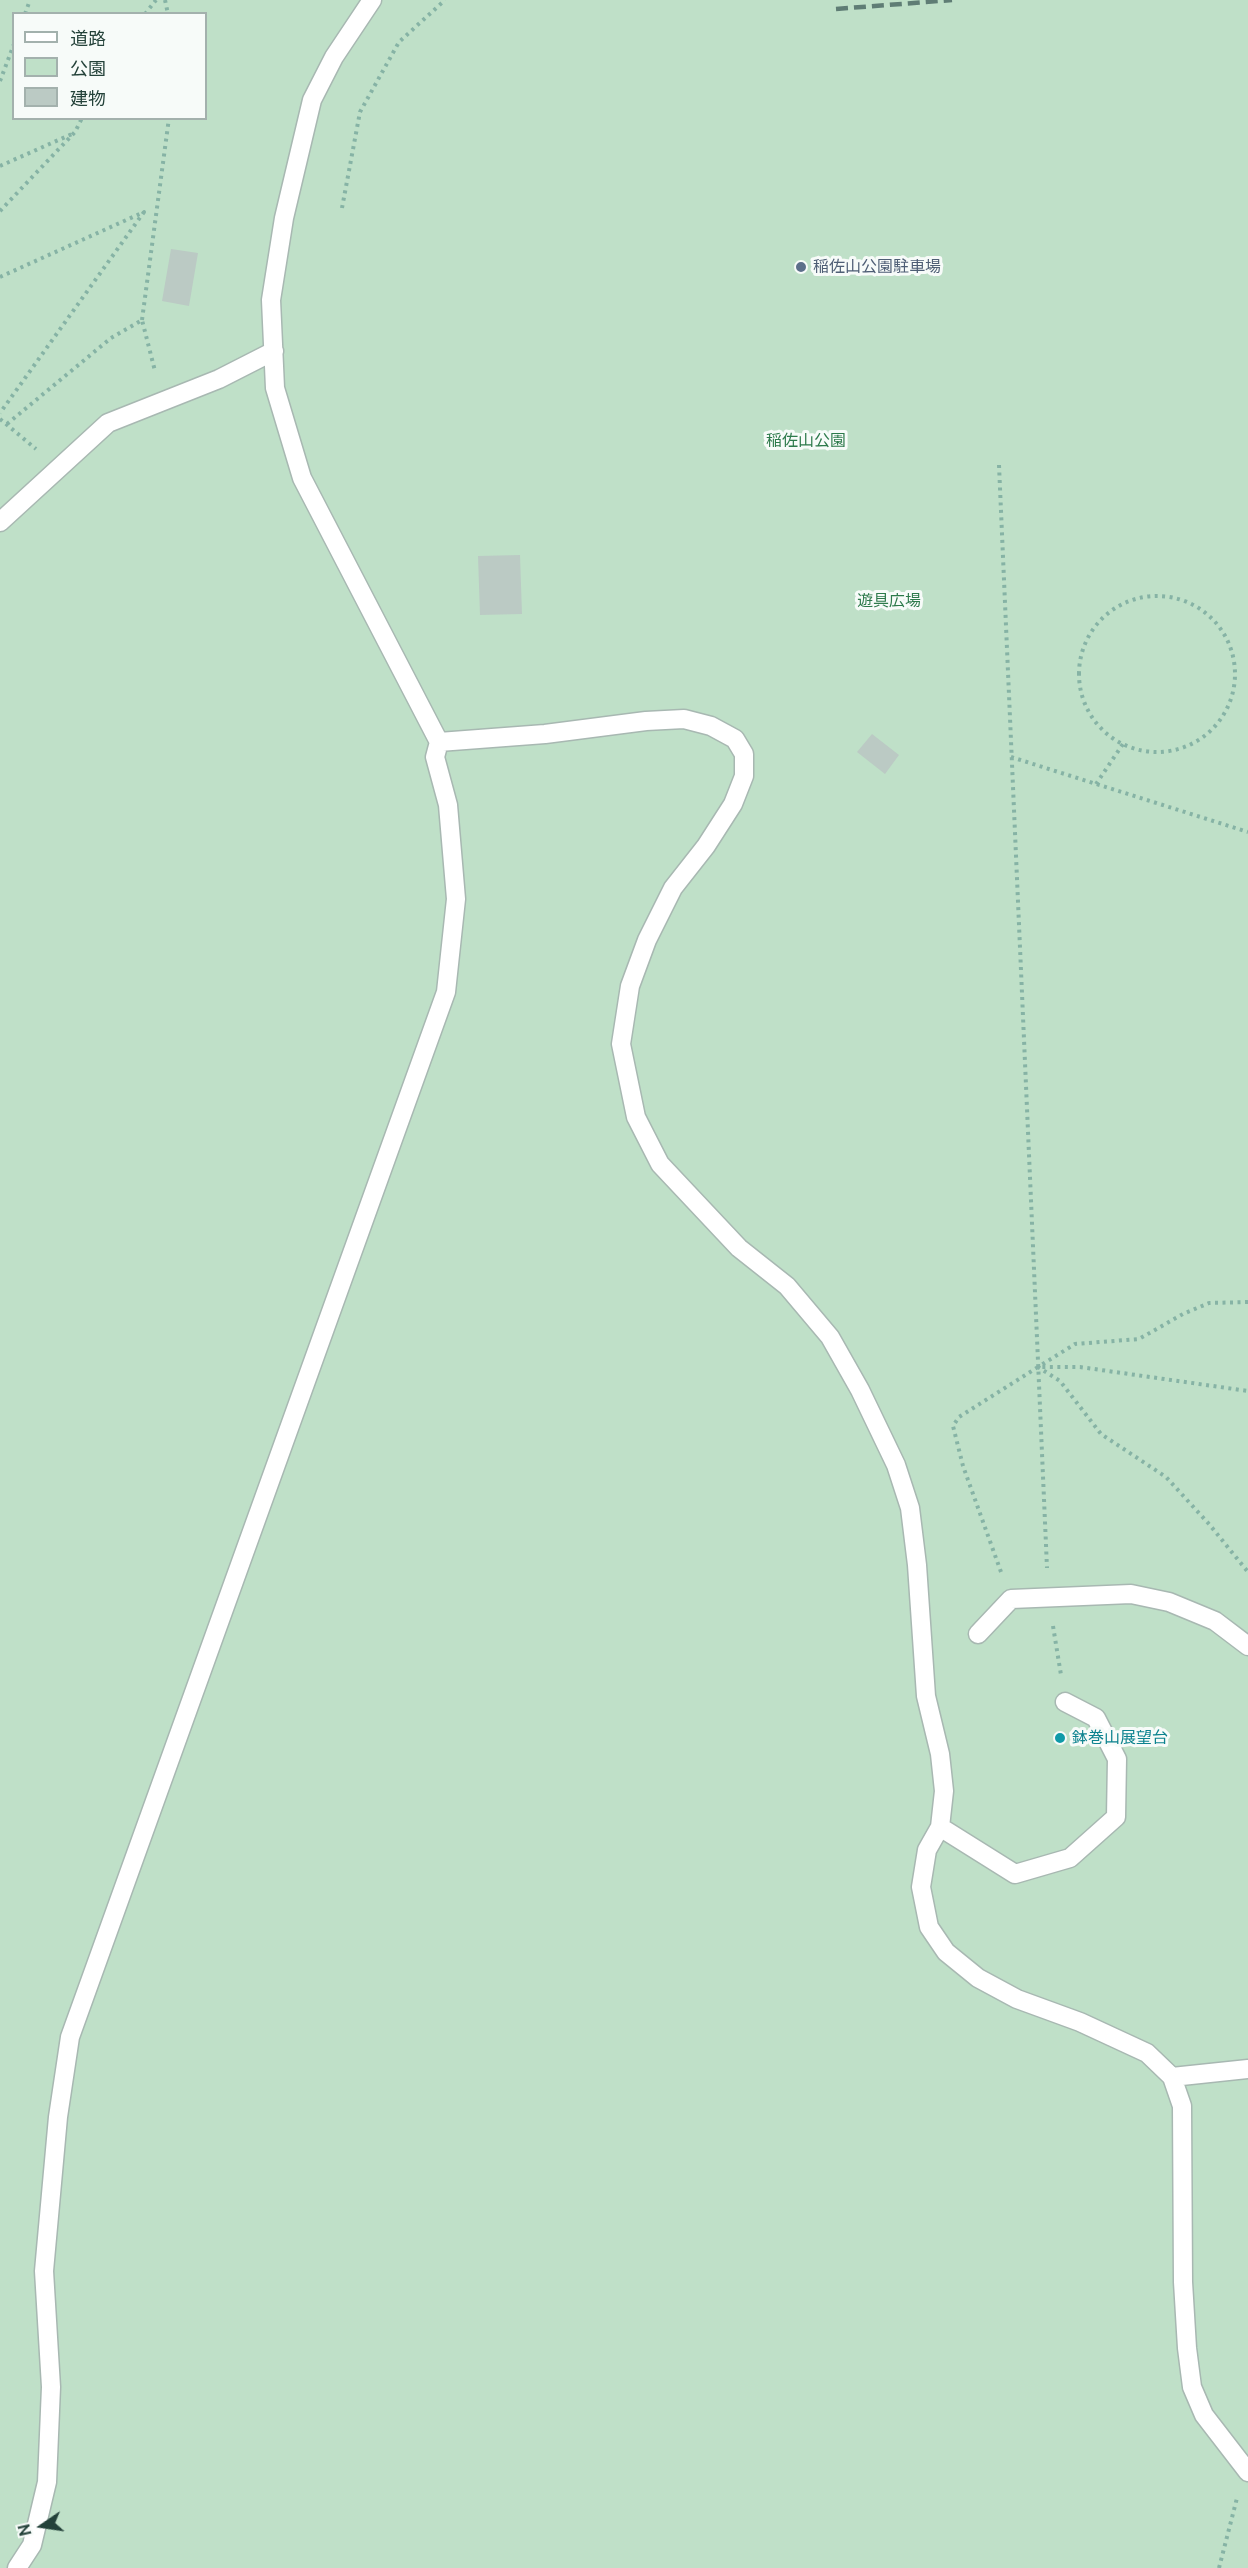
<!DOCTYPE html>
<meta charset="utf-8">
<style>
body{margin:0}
#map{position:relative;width:1248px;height:2568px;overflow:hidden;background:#e6efeb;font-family:Ubuntu,"Noto Sans JP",sans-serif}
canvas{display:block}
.legend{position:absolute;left:12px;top:12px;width:195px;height:108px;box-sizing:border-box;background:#f7fbf9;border:2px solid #a3b1ad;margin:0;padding:8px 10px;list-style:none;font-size:18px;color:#24423a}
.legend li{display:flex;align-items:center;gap:12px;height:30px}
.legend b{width:30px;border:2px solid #a3b1ad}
.north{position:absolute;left:12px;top:2496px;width:60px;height:60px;-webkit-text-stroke:4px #f7fbf9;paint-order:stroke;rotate:257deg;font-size:16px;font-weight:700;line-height:24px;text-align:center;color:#24423a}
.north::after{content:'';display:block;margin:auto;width:21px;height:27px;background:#24423a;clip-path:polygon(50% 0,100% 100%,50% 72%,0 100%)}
</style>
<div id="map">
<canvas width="1248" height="2568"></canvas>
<ul class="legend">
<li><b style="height:8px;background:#fff"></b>道路</li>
<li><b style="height:16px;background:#bfe0c8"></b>公園</li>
<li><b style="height:16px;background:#bbcac4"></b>建物</li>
</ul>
<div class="north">N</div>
</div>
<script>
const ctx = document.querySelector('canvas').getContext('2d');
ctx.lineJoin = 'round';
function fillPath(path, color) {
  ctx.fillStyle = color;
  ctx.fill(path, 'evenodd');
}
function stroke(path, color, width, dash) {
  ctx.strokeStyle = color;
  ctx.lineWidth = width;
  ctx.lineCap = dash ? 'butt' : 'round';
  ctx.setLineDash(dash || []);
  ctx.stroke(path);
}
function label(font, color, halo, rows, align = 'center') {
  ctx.font = font + ' Ubuntu,"Noto Sans JP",sans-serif';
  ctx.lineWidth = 6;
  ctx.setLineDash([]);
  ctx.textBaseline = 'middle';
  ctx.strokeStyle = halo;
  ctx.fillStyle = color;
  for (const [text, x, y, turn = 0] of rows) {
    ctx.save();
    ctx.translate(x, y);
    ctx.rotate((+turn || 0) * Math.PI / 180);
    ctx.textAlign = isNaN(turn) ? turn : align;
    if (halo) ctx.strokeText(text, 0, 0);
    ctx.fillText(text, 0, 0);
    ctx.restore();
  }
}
fillPath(new Path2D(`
 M0,0H1248V2568H0ZM14,14H206V118H14Z`), '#bfe0c8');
fillPath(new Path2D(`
 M171,249L198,253L189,306L162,301Z
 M520,555L522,614L480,615L478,556Z
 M872,734L899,755L885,774L857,752Z`), '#bbcac4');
const minor = new Path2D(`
 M0,522L108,423L219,379L274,351
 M439,742L545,734L646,721L684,719L711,726L735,739L744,754V776L733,804L706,846L673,888L647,940L630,986L621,1044L636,1117L660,1164L739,1248L787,1286L830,1337L860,1390L896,1465L910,1508L917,1565L926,1696L940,1754L944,1791L940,1827L927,1850L921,1887L929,1927L946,1952L978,1978L1017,1999L1080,2022L1147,2053L1172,2077L1182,2106L1183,2282L1187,2348L1192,2387L1204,2415L1248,2472
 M978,1634L1011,1599L1131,1594L1169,1602L1215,1621L1248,1646
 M940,1827L1015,1874L1070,1858L1116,1817L1117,1759L1096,1718L1065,1702
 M1172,2077L1248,2069
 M17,2568L32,2545L47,2482L51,2387L44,2271L58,2117L70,2037L446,992L456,899L448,805L435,757L439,742L302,478L275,388L271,300L284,218L312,100L334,57L372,0`);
stroke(minor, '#a8b8b2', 21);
stroke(new Path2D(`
 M165,0L168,14
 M25,14L30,0
 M145,14L156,0
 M0,81L14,44
 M0,166L72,134
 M342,208L360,112L399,42L445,0
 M0,211L75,132L82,118
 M0,277L144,212L0,413
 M142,320L169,118
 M0,419L36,449
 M7,424L111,338L142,320L155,371
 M999,465L1047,1568
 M1079 674a78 78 0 1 1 156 0a78 78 0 1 1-156 0Z
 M1011,757L1248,832
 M1096,784L1123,744
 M1248,1302L1209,1303L1183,1314L1139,1339L1075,1344L1038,1367L1060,1381L1101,1434L1166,1477L1209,1524L1248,1572
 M1001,1572L963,1466L953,1426L959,1417L1038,1367H1080L1248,1391
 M1053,1626L1061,1675
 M1219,2568L1237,2498`), '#86b3a5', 4, [3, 4.5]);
stroke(minor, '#fff', 18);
stroke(new Path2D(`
 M836,9L952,0`), '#5f7d75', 4.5, [12, 6]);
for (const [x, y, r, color] of [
 [801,267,6,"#5c6f8a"],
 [1060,1738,6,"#0f9aa8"]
]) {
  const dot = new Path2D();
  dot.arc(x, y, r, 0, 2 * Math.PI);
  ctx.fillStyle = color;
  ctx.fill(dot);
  stroke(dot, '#f7fbf9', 2);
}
label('16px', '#4e5e75', '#f7fbf9', [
 ["稲佐山公園駐車場",813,267]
], 'left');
label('16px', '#2d7a4b', '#f7fbf9', [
 ["稲佐山公園",806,441],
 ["遊具広場",889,601]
]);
label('16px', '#0d838f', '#f7fbf9', [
 ["鉢巻山展望台",1072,1738]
], 'left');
</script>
